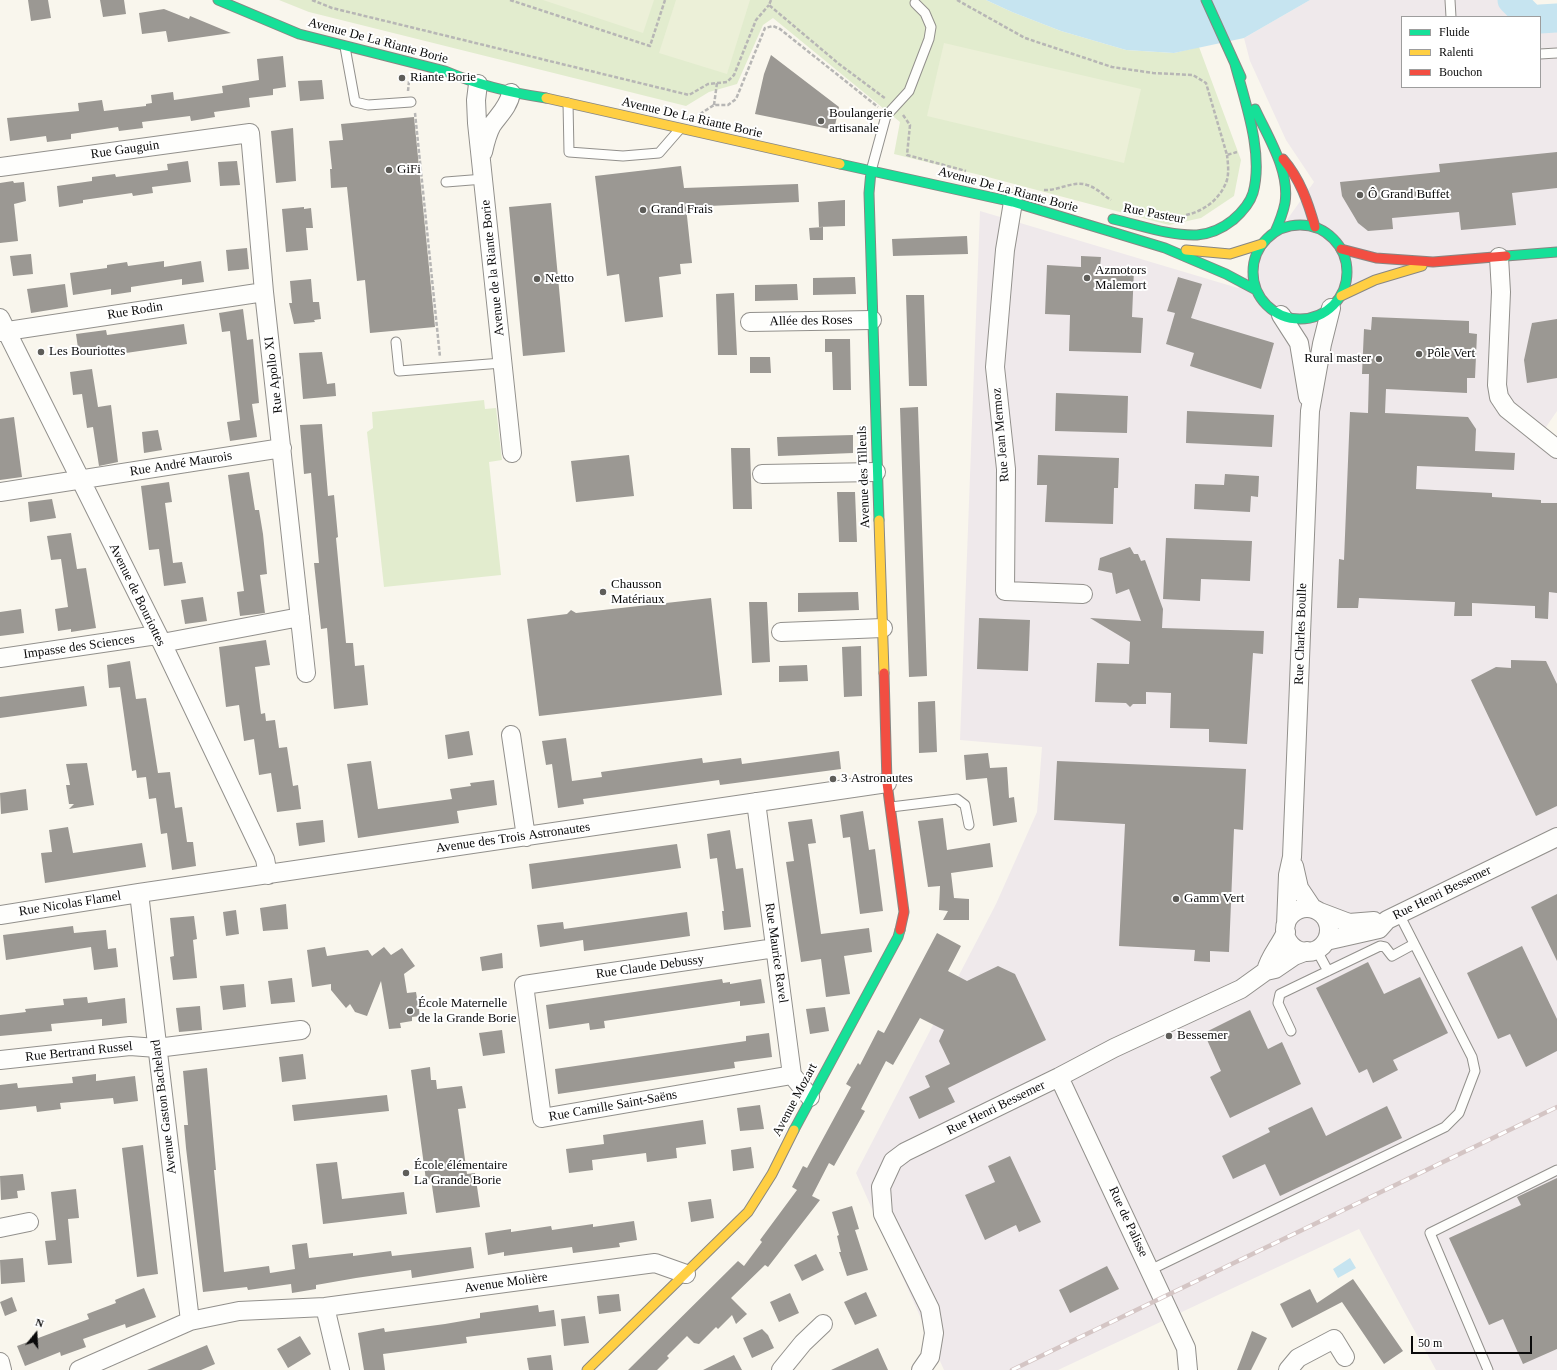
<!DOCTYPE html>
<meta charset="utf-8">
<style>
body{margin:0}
#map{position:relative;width:1557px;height:1370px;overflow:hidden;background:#f9f6ed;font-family:Georgia,serif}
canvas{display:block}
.legend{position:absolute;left:1401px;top:16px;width:140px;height:72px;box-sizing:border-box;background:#fff;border:1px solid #9d9d9d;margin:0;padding:5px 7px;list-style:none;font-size:12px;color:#0a0a0a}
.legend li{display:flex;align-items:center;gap:8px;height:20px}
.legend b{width:20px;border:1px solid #9d9d9d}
.north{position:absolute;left:16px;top:1314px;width:40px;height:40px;-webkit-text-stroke:3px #fff;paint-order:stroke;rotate:18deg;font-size:11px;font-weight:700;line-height:16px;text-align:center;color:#0a0a0a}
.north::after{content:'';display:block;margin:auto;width:14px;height:18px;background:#0a0a0a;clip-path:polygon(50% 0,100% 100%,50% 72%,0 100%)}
.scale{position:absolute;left:1411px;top:1336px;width:121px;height:18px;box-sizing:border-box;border:2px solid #0a0a0a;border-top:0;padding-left:5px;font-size:12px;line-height:14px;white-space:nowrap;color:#0a0a0a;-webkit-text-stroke:3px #fff;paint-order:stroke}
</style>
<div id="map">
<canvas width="1557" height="1370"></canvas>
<ul class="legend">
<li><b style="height:5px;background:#16e098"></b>Fluide</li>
<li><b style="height:5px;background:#ffcf43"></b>Ralenti</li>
<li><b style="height:5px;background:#f24e42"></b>Bouchon</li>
</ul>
<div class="north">N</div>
<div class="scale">50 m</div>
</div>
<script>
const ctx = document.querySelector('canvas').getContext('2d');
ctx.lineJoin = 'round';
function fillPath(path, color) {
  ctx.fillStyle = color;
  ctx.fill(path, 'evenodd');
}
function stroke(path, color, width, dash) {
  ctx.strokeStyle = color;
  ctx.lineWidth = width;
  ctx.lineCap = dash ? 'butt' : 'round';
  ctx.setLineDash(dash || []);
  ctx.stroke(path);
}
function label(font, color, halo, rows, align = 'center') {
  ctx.font = font + ' Georgia,serif';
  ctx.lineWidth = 4;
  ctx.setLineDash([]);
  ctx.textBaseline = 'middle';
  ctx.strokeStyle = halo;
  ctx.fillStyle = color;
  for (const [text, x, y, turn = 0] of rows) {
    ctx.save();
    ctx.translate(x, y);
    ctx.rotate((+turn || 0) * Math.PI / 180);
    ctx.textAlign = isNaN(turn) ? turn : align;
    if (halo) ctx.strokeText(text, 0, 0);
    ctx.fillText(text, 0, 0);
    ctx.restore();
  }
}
fillPath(new Path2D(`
 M1310,0H1504L1505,3L1521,17H1402V87H1540V33L1557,32V411L1544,430L1557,439V1370H1436L1359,1229L1058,1370H944L856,1173L996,904L1037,812L1042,747L960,740L980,211L1238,288L1314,182L1286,140L1250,61L1244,38Z`), '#efe9eb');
fillPath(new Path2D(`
 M279,0H986L1012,12L1061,31L1126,50L1174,53L1199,47L1241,160L1234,196L1201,218L1169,225L984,176L894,154L900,122L773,18L763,25L737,84L709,92L686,106L309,12Z
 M484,400L485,409L496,408L502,460L489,462L501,575L384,587L367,432L373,428L372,412Z`), '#e2ecce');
fillPath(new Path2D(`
 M543,0H654L643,33Z
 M676,0H750L727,74L659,53Z
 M944,43L1141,89L1124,163L927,116Z`), '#ecf0d8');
fillPath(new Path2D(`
 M986,0H1310L1244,38L1174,53L1126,50L1061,31L1012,12Z
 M1350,1258L1356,1268L1338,1278L1333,1269Z`), '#c6e4f0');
stroke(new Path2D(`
 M1512,0L1529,17
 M1540,19L1557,18`), '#c6e4f0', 29);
fillPath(new Path2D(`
 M28,0H48L51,18L31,21Z
 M100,0H124L126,14L103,17Z
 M164,9L189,19L190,16L231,33L168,42L166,31L142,34L139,13Z
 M771,55L839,107L834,130L755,114L764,74Z
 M283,56L286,87L273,89V95L249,98L250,107L214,112L215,117L191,121L190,116L142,122L143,128L119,131L118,127L71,134V139L47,142L46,136L10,141L7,118L79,111L78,103L102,100L104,111L146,106V104L152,103L151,95L173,92L174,100L223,93L222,86L259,80L257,59Z
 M322,80L324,99L300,101L298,81Z
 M414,117L435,327L370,333L365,280L357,281L347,187L331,188L330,169H332L329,141L343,140L341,124Z
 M293,128L296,181L276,183L271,131Z
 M1557,152V188L1512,193L1516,225L1461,230L1459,212L1392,218L1393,229L1368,231L1358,223L1342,196L1340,182L1440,172L1439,164Z
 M188,161L191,182L152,187L153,193L133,196L132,193L83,200V203L59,207L57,186L92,181V177L115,174L116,177L168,170L167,164Z
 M237,161L240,185L220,186L218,162Z
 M681,166L684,188L798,184L799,202L686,207L692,263L680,264L681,274L659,277L663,317L625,322L619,274L607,276L595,176Z
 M13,181L14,183L24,182L26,201L14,204L18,241L0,243V183Z
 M845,200V226L819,227L818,202Z
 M551,203L565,352L523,356L509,207Z
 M304,207V209L311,208L313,228H306L308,250L286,252L282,209Z
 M823,227V240H810L809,228Z
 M967,236L968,254L893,256L892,239Z
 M247,248L249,269L228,271L226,250Z
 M31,254L33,274L13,276L10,256Z
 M1081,256L1101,257L1100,267L1134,269L1132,317L1143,318L1141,353L1069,351L1070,315L1045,314L1047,265L1081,267Z
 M164,261V267L201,261L204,282L182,285V279L131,287V292L111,295V289L73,295L70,273L107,268V265L127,262L128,266Z
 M855,277L856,294L813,295V278Z
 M1178,277L1202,284L1191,318L1274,343L1261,389L1190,366L1194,353L1166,344L1175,313L1167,311Z
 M311,279L313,302H319L321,319L314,320L315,322L294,324L289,303H292L290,281Z
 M65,284L68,307L31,313L27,289Z
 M797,284L798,300L755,301V285Z
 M734,293L737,355H718L716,294Z
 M906,295H924L927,386H909Z
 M243,309L247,340L253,339L259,403L252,404L257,437L230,441L227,422L240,420L230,331L222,332L219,313Z
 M1372,317L1469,321V333L1477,334L1475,378H1467V393L1386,389L1385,413L1468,417L1476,429L1475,451L1515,453L1514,470L1417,466L1416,489L1492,493V497L1541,500V503H1557V593L1549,592L1548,619L1535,618V606L1472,603V616H1454L1455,602L1359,598L1358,608H1337L1339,559L1344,560L1350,412L1368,413L1369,374H1362L1364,329L1371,330Z
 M1557,319V378L1527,383L1524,360L1532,323Z
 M184,324L187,344L126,353L125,349L79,355L76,334L106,330L107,335Z
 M825,339H850L851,390H833L832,352H825Z
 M322,352L327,384L335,383L336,396L303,399L299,353Z
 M750,357H770L771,373H750Z
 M92,369L98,407L111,405L118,462L99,466L93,427L87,428L82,394L73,395L70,372Z
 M1056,393L1128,396L1127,433L1055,431Z
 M918,407L927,676L909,677L900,408Z
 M1187,411L1274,415L1272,447L1186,443Z
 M14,417L22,477L0,480V419Z
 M322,424L328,496L334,495L338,537L336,538L346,643H353L355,666L364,665L368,705L334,709L327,628L321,629L314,563H319L311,473L304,474L300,425Z
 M158,430L162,450L144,453L142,432Z
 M853,435V453L778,456L777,437Z
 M731,448H750L752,509H733Z
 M629,455L634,496L576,502L571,461Z
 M1038,455L1119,458L1118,488H1114L1113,524L1045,522L1047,485H1037Z
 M249,472L255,510H259L263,534L267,574L260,575L265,613L240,616L237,592L244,591L228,475Z
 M1225,474L1259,476L1258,497L1251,496L1250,512L1194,509L1195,484L1224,485Z
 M169,482L172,502L165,503L173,563L182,562L186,583L164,586L159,549L149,550L141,486Z
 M837,492H855L857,542H839Z
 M52,499L56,518L30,522L28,502Z
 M71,533L77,569L86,568L96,628L71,632V629L58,631L55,609L68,607L61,559L51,560L47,536Z
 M1166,538L1252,541L1250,581L1201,579L1200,601L1163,599Z
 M1130,547L1134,554H1138L1141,561L1145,560L1163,609L1162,628L1264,631L1263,654L1253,653L1247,744L1209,742V729L1170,728L1171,693L1146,692V704H1133L1130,707L1126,703L1095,702L1097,663L1129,664L1130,642L1090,618L1141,621L1129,589L1116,594L1112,573L1098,570L1100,558Z
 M858,592L859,610L798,612V593Z
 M203,597L207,621L185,624L181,600Z
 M711,598L722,695L539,716L527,619L567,614L571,610L576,613Z
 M749,602H767L770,662L752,663Z
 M21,609L24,633L0,636V612Z
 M979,618L1030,620L1028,671L977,669Z
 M266,640L270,665L255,667L261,714L265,713L266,721L275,720L279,748L287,747L293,786L298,785L301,809L277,812L271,773L259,775L254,739L244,741L239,705L226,707L219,647Z
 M861,646L862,696L844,697L842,647Z
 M1511,660L1546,661L1557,684V806L1536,816L1471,680L1496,667L1511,668Z
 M130,661L136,699L146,698L158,773L170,772L175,808L182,807L187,842H193L196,866L172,870L167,833L161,834L156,798L149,799L146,777L137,778L136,770L132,771L120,687L109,688L107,665Z
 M807,665L808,681L779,682V666Z
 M84,686L87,706L0,718V697Z
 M935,701L937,752L919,753L918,702Z
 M469,731L473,755L448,759L445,735Z
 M566,738L572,781L602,777L601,772L702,758L703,763L741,758L742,764L839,751L841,769L720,785L719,780L583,799L584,804L558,808L552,764L546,765L542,741Z
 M988,753L990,768L1007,767L1009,798L1014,797L1017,822L993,826L987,778L966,780L964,755Z
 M371,761L378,809L452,799L450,789L471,786L470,783L494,780L497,805L457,811L459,823L358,838L347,764Z
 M1057,761L1246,769L1243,830L1234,829L1229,952L1210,951V962L1194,961L1195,950L1119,946L1125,824L1054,820Z
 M87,763L94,805L69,809L74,804H69L66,785H70L66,764Z
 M26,789L28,810L1,814L0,793Z
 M863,811L869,850L875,849L883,911L860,914L850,837L843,838L840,815Z
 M943,818L947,850L990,843L993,867L951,873L954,898L969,899V920H943L948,911L939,910L940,886L928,887L918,821Z
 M812,819L816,843L808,844L821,934L869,928L872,952L844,956L850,994L826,997L821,959L801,962L786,862L794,861L788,822Z
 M323,820L325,842L299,846L296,823Z
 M68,827L73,853L142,843L146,867L45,883L41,853L52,852L49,830Z
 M730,830L736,869L743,868L751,927L724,930L722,911H724L717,858L710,859L707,834Z
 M677,844L681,868L532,889L529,864Z
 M1557,894V961L1531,907Z
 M286,904L288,929L263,931L260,908Z
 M236,910L239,934L226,936L223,912Z
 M687,912L690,936L584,951L583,940L540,947L537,925L563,922L564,929Z
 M194,916L197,939L193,940L197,978L173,980L170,957L174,956L170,918Z
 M73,926L74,933L106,930L108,949L116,948L118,967L94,970L91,947L6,960L3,935Z
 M937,933L961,946L948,971L967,981L998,966L1015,974L1046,1040L948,1088L955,1102L919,1119L909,1097L930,1087L925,1076L950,1064L939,1041L944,1030L920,1018L893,1065L886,1061L861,1109L865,1111L834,1166L829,1163L812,1196L820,1200L768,1267L765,1265L731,1298L747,1314L736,1324L732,1315L718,1329L716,1327L699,1344L694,1343L687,1336L667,1356L669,1358L657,1370H628L738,1261L744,1266L762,1242L760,1240L797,1190L792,1187L803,1166L807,1168L851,1087L846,1084L858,1063L860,1065L878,1030L884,1033Z
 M1522,946L1557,1019V1051L1526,1067L1510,1034L1498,1039L1467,973Z
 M325,947L327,956L368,950L372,956L384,947L391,955L402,948L415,966L404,974L407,993L416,992L420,1016L412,1017V1021L400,1023L401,1028L389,1029L381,981L367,1016L355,1012L350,1004L346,1008L331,990V984L312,987L307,950Z
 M502,953L503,968L482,971L480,957Z
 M1368,962L1384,994L1420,977L1448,1033L1393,1060L1398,1070L1373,1083L1367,1069L1359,1073L1316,988Z
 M292,978L295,1002L271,1004L268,981Z
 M722,979L723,983L730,982V984L761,979L765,1003L740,1006V1001L604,1021L605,1028L590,1030L589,1023L549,1029L546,1005Z
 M244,984L246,1007L223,1010L220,986Z
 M87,997L88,1003L125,998L127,1023L102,1026V1019L51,1024L52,1031L0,1036V1015L26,1012L25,1009L64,1005L63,999Z
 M200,1006L202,1030L179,1032L176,1008Z
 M825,1007L829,1031L810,1034L806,1009Z
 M1250,1010L1268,1049L1282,1042L1301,1084L1230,1118L1210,1077L1221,1071L1204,1033Z
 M502,1030L505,1053L483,1056L479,1033Z
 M769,1033L772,1057L734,1062L735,1068L558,1094L555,1069L746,1041V1036Z
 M303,1054L306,1079L282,1082L279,1057Z
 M430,1067L431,1080H436L437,1089L462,1086L466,1108L458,1109L467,1174L475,1173L480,1207L436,1213L431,1179L426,1180L411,1070Z
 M207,1068L216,1170H214L224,1272L269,1266L270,1273L295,1269L292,1245L307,1243L309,1258L353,1253V1256L391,1251L392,1256L471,1247L474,1268L412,1278L411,1270L356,1278L316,1285V1289L292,1293L291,1284L248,1290L247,1287L203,1292L186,1148L184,1125H188L183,1071Z
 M96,1074V1081L135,1076L138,1101L114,1104L113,1098L60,1103L61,1109L37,1112L36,1106L0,1110V1085L17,1083L18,1088L73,1083L72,1077Z
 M387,1095L389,1111L294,1121L292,1105Z
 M760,1105L764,1129L740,1131L737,1108Z
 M1387,1106L1402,1138L1280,1196L1265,1164L1233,1179L1222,1156L1270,1132L1268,1128L1312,1107L1326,1136Z
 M703,1120L706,1144L676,1148L677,1158L647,1162L646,1153L592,1160L593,1170L569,1173L566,1149L604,1144L603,1135Z
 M143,1145L158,1274L137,1277L122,1148Z
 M751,1147L754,1168L733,1171L731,1150Z
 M1010,1156L1041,1222L1019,1232L1016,1225L985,1240L965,1195L995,1182L988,1166Z
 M337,1162L342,1199L404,1192L407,1214L323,1224L316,1164Z
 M23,1174L25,1190L17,1191L18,1198L1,1200L0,1176Z
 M1557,1178V1349L1523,1364L1503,1319L1489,1325L1449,1238L1521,1205L1517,1197Z
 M76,1189L79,1218L68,1219L72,1263L48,1265L45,1241L56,1240L51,1192Z
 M711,1199L714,1218L691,1222L688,1202Z
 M852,1206L859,1229L855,1230L868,1270L847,1276L839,1252H841L837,1236L839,1235L832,1212Z
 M634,1221L637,1240L619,1243L620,1247L573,1253L572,1247L504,1256V1252L488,1255L485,1233L511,1229V1232L551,1226L552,1230L593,1224V1227Z
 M816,1254L824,1270L802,1281L794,1265Z
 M23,1258L25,1282L1,1284L0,1260Z
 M1107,1266L1119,1289L1070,1313L1059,1290Z
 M1353,1279L1403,1351L1384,1364L1342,1302L1292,1328L1280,1304L1310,1289L1317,1303Z
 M144,1288L156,1317L126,1328L125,1324L108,1330L83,1339L86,1347L61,1356L60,1352L25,1366L17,1346L89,1319L87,1314L116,1303L115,1300Z
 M866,1292L877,1316L855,1325L844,1302Z
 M790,1293L799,1313L779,1322L770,1302Z
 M619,1294L621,1311L599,1314L597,1296Z
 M12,1297L17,1311L5,1316L0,1302Z
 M538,1305L539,1312L554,1310L556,1326L466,1337L467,1343L383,1354L385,1370H364L358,1333L384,1328L385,1332L445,1324L480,1318V1313Z
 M585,1316L589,1343L564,1346L561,1319Z
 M762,1329L768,1335L774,1348L752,1358L743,1338Z
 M1252,1331L1267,1338L1251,1370H1237Z
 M300,1336L311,1354L288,1368L277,1349Z
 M207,1345L215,1364L201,1370H147Z
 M878,1348L888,1370H831Z
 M551,1355L553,1370H529L527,1358Z
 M734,1355L742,1370H703Z`), '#9b9893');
const lane = new Path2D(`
 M1450,0L1451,17
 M345,47L355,102L368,105L411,102
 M1540,54L1557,53
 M568,103L569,152L623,156L659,153L679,130
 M871,171L886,116L909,91L929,39L931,27L925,13L915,3
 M446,182L484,179
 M396,342L399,371L502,363
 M891,807L957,799L965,805L969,825
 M1316,949L1328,971
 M1291,1031L1278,1003L1280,994L1380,946L1385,947L1392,956L1414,944
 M1150,1270L1445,1127L1459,1113L1475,1071L1472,1057L1399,914
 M1488,1370L1430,1233L1557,1170`);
const street = new Path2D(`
 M478,84L476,100L477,123L512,453
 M483,152C485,143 487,134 492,125C499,115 509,106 511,93
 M0,167L250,133L264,292L306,673
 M1013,202L1005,250L995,367L1006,469L1005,591L1083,594
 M1499,257L1501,292L1497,385L1499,397L1507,409L1557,449
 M1281,315L1299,343L1308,397
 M0,318L162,643L265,859L268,875
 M750,322L872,320
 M0,332L264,292
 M762,474L876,472
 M0,492L282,448
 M781,632L883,628
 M162,643L300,617
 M0,658L157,635
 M511,735L526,837
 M756,802L792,1075L810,1097
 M1294,866L1299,888L1313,909
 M139,893L190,1321
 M1285 930a22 22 0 1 1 44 0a22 22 0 1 1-44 0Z
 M1320,912L1349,923L1374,921
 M0,915L139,893L887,783
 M1286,925L1288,875L1292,857L1310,411L1322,344L1331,308
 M1326,941L1379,929L1387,920L1557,837
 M775,948L524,985L542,1118L792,1075
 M1266,971C1269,957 1280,946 1286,932
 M0,1060L130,1046L157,1048L301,1030
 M1059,1077L1186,1348L1188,1370
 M0,1228L29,1222
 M325,1307L340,1370
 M0,1362L2,1370
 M79,1370L190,1321L239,1311L325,1307L655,1263L686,1274
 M781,1370L803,1343L823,1324
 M921,1370L930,1357L934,1333L930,1309L883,1214L881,1187L893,1161L905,1152L1059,1077L1114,1048L1241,989L1266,971L1275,969L1294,956L1307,951
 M1288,1370L1298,1358L1334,1339L1345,1357`);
const fast = new Path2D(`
 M218,0L299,34L445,71C478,85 511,93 546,98
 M1206,0L1241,77
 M1255,109C1268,137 1290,171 1285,203C1283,213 1279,223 1275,232
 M840,164L1013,202L1165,248L1226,274L1256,290
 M871,171L869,193L879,520
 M1113,219C1140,225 1169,236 1197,235C1210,234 1223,228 1233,220C1241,213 1250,203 1253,193C1264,154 1245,102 1235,64
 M1253 272a47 47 0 1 1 94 0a47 47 0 1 1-94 0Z
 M1506,256L1557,252
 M794,1130L898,937L900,930`);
const slow = new Path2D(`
 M546,98L840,164
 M1186,250L1230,254L1262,244
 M1341,296L1375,280L1422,266
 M879,520L884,673
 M587,1370L748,1212L772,1174L794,1130`);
const jam = new Path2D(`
 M1283,159C1300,179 1308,202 1315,227
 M1341,249L1376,258L1433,262L1506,256
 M884,673L887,783L904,912L900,930`);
stroke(lane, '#92908c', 11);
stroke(street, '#92908c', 20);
stroke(fast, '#888783', 11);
stroke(slow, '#888783', 11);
stroke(jam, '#888783', 11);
stroke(new Path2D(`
 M312,0L332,8L689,95L708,84L727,82L734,75L756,20L769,5
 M510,0L650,46L665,0
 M771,0L769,5L839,64L886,99
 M957,0L1025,38L1112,67L1153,73L1193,75L1206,83L1227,155L1237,152
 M408,91L409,81
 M714,105L717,83
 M415,113L440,357
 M700,114L714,105H728L736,99L765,28L773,26L780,29L878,107
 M903,115L910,125L907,155L966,171
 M1044,190C1058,191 1074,180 1087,185C1097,188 1103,195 1111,200
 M1186,215C1205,211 1221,198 1227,180C1229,172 1228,163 1227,155`), '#b7b6b5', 2.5, [4, 2]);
stroke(lane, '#fefefc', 9);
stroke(street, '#fefefc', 18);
stroke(fast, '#16e098', 9);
stroke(slow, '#ffcf43', 9);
stroke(jam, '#f24e42', 9);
const rail = new Path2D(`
 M1012,1370L1557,1107`);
stroke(rail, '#d4c5c4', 4.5);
stroke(rail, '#fff', 3, [9]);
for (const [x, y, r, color] of [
 [402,78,4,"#5e5d59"],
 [821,121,4,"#5e5d59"],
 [389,170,4,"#5e5d59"],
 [1360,195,4,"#5e5d59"],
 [643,210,4,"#5e5d59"],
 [1087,278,4,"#5e5d59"],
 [537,279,4,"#5e5d59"],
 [41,352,4,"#5e5d59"],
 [1419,354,4,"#5e5d59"],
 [1379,359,4,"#5e5d59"],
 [603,592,4,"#5e5d59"],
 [833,779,4,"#5e5d59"],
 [1176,899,4,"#5e5d59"],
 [410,1011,4,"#5e5d59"],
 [1169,1036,4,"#5e5d59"],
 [406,1173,4,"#5e5d59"]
]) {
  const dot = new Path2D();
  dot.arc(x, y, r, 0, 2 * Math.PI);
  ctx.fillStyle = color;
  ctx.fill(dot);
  stroke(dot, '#fff', 1.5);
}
label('13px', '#0a0a0a', '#fff', [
 ["Avenue De La Riante Borie",378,41,15],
 ["Avenue De La Riante Borie",692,118,13],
 ["Rue Gauguin",125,150,-8],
 ["Avenue De La Riante Borie",1008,190,15],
 ["Rue Pasteur",1154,214,11],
 ["Avenue de la Riante Borie",493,268,-96],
 ["Rue Rodin",135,311,-9],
 ["Allée des Roses",811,321,-1],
 ["Rue Apollo XI",274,375,-97],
 ["Rue Jean Mermoz",1001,435,-95],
 ["Rue André Maurois",181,464,-9],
 ["Avenue des Tilleuls",864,477,-92],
 ["Avenue de Bouriottes",137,595,64],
 ["Rue Charles Boulle",1301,634,-88],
 ["Impasse des Sciences",79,647,-8],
 ["Avenue des Trois Astronautes",513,838,-8],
 ["Rue Henri Bessemer",1442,893,-26],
 ["Rue Nicolas Flamel",70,904,-9],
 ["Rue Maurice Ravel",776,953,82],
 ["Rue Claude Debussy",650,967,-8],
 ["Rue Bertrand Russel",79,1052,-6],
 ["Avenue Mozart",795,1100,-62],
 ["Rue Camille Saint-Saëns",613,1106,-10],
 ["Avenue Gaston Bachelard",164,1107,-97],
 ["Rue Henri Bessemer",996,1108,-26],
 ["Rue de Palisse",1128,1222,65],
 ["Avenue Molière",506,1283,-8]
]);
label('13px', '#0a0a0a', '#fff', [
 ["Riante Borie",410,78],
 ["Boulangerie",829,114],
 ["artisanale",829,129],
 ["GiFi",397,170],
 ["Ô Grand Buffet",1368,195],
 ["Grand Frais",651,210],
 ["Azmotors",1095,271],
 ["Malemort",1095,286],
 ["Netto",545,279],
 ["Les Bouriottes",49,352],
 ["Pôle Vert",1427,354],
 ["Rural master",1371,359,"right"],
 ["Chausson",611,585],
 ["Matériaux",611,600],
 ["3 Astronautes",841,779],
 ["Gamm Vert",1184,899],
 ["École Maternelle",418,1004],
 ["de la Grande Borie",418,1019],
 ["Bessemer",1177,1036],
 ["École élémentaire",414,1166],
 ["La Grande Borie",414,1181]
], 'left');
</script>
